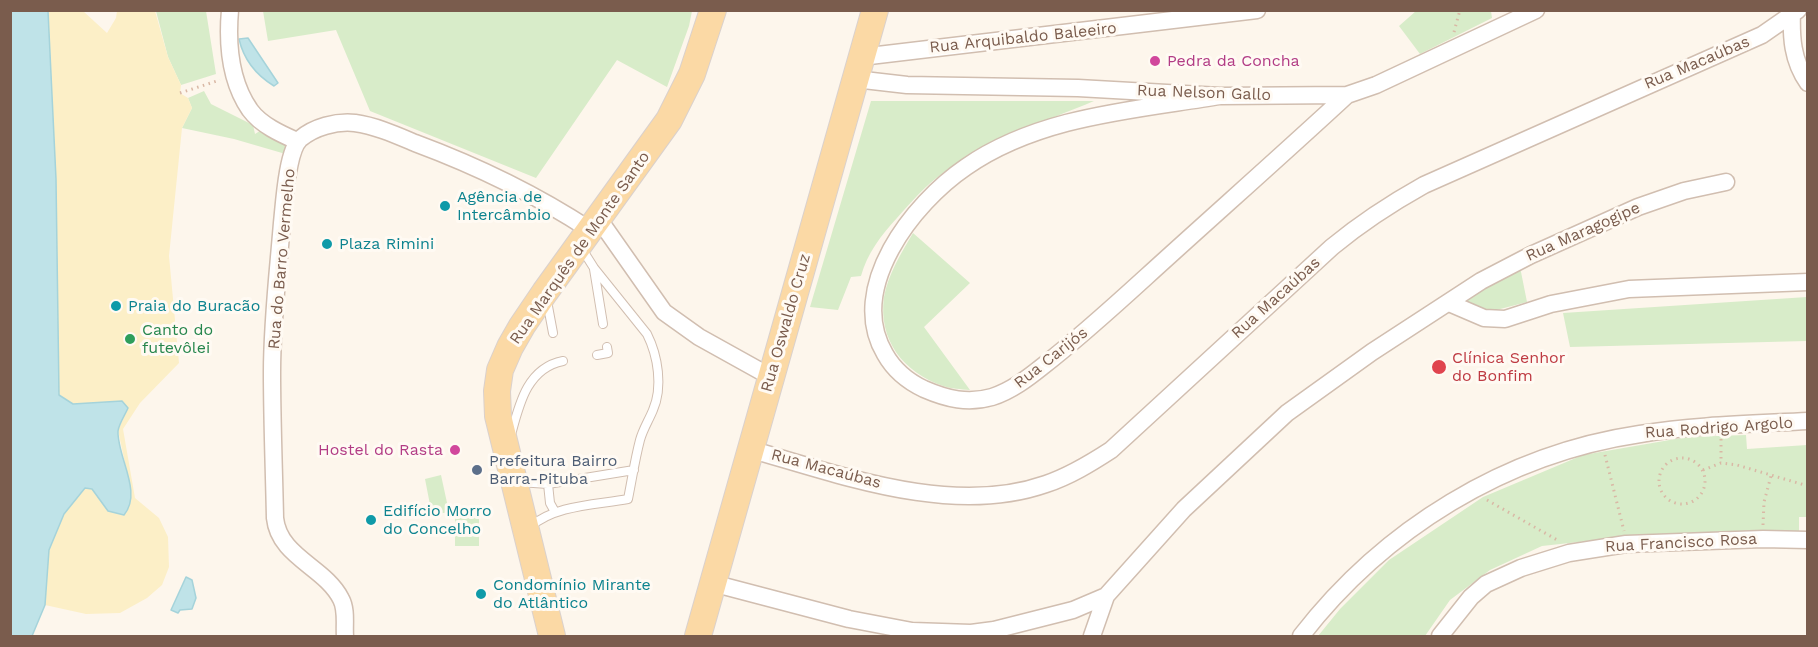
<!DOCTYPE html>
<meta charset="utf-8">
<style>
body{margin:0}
#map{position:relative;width:1818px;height:647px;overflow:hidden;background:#fdf6ec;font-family:"Work Sans",sans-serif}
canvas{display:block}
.frame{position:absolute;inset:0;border:12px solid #7a5c4d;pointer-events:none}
</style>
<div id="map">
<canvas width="1818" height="647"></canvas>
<div class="frame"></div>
</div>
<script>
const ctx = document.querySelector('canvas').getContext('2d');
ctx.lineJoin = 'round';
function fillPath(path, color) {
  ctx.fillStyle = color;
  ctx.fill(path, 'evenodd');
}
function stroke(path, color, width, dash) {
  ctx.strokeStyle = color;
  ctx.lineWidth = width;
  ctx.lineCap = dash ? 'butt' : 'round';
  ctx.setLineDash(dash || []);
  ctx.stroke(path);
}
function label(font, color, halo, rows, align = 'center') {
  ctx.font = font + ' "Work Sans",sans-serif';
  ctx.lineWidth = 6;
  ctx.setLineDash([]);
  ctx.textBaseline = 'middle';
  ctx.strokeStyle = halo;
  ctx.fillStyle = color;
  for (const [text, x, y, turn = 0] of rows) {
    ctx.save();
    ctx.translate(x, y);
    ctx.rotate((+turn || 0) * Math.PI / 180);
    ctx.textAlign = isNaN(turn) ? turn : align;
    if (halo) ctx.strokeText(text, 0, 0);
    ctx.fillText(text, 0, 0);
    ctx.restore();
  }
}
fillPath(new Path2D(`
 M156,11H206L216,74L181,85L168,57Z
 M263,11V10L692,11L689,26L667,87L617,60L536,178L370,111L336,30L268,41Z
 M1416,11H1491L1492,18L1420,54L1399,26Z
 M204,91L211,104L253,125L255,134L263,129L292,144L289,155L234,139L182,128L192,108L188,98Z
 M871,101H1094C1044,122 988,140 943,173C926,185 911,202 897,218C881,235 867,254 861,276L851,277L838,310L810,307Z
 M913,233L970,283L924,327L970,390C961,389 951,389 943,386C903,372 878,340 884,297C888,274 902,252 913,233Z
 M1520,267L1527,302L1485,313L1461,303L1469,295Z
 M1807,297V341L1570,347L1563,313Z
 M1746,435L1747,449L1807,445V517H1799V533L1625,537L1542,546L1490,570L1450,600L1425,636H1318L1340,609L1389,560L1483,497L1583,455L1687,437Z
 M441,475L449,512L432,515L425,479Z
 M479,517V546H455V518Z`), '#d8ecc9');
fillPath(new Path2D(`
 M48,11H83L107,33L116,18L117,11H155L168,57L181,85L180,93L188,98L192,108L182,128L169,256L179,363L140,403L123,429L135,498L159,518L168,537L169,567L162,585L147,598L120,613L86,614L45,605L49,550L64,514L85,488H92L97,497L131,492L118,430L124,417L123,401L73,404L59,395L56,179Z`), '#fcefc7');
const water = new Path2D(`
 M10,11H48L56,179L59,395L73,404L122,401L128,408C125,415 119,424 118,431C117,457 143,492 124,515L108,511L92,489L85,488L64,514L49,550L45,605L32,636H10Z
 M248,38L278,83L274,86C256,75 244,61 239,39Z
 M186,577L192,580L196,598L192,609L180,610L178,613L171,610Z`);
fillPath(water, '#bfe3e8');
stroke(water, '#a5d3da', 1.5);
const service = new Path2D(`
 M594,269L603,324
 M547,301L553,333
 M597,355L608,353L607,347
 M511,435C519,405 527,368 563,361
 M519,482L548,484L634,470
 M548,484L550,503L555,512
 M530,527C555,505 595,505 628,499C632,479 635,459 640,440C643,429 649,420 653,410C663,387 658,356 647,334L594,268L582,249`);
const minor = new Path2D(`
 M230,10C227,44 230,81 250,110C261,125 281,134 297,141
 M1792,10C1791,37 1792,60 1808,83
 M861,57L1257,10
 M855,79L907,85L1078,88L1220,96L1347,95L1376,85L1536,10
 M1220,96C1135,110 1039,116 966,167C913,203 846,288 885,354C894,370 907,381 924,389C947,399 968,404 992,397C1011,391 1028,378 1043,366C1079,338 1112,308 1146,277C1213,216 1281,156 1347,95
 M598,218L664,312L699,337L771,377
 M1449,303L1484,318L1505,319L1551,304L1629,289L1808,282
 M749,449C841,475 952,517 1046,484C1070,476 1091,463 1111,450L1332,247C1361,223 1390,204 1424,185L1762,35L1798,10
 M712,583L849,619L912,631L971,633L994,630L1073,610L1106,596L1184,509L1287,413L1372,352L1481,281L1531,255L1638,207L1684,191L1726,182
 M345,636C344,625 347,610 341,599C325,567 279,557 275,518C274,469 272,421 272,372C272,322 278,272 282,223C284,205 287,151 300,139C314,127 336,121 355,123C376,126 396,135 415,143C477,166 535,194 590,230
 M1092,636L1106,596
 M1301,636C1384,529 1505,454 1640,434C1695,425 1751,424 1808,421
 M1440,636L1471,597L1486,584L1521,568L1569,553L1626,544L1763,539L1808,540`);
const primary = new Path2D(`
 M552,636L498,416L497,391L500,370L510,347L522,326L545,292L669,120L692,74L713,10
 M698,636L875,10`);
stroke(service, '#d1beb0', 10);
stroke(minor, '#d1beb0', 19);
stroke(primary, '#dad1cd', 28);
stroke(new Path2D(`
 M1454,32L1460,10
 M180,93L220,80
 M1721,439V463
 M1605,455L1624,531
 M1659 481a23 23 0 1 1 46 0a23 23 0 1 1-46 0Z
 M1703,470L1721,463L1737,465L1808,486
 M1487,500L1559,541
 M1763,525L1764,502L1771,476`), '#d9b8a5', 3, [1.5, 4.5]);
stroke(service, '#fff', 8);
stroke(minor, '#fff', 16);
stroke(primary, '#fbd9a5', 26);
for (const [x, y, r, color] of [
 [1155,61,6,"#d1479c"],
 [445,206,6,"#0f9aa8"],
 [327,244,6,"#0f9aa8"],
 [116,306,6,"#0f9aa8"],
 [130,339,6,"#2e9e5b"],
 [1439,367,8,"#e0444e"],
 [455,450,6,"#d1479c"],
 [477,470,6,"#5c6f8a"],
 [371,520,6,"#0f9aa8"],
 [481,594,6,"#0f9aa8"]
]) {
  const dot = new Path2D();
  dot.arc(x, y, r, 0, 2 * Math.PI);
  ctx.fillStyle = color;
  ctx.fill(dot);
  stroke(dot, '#fffaf3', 2);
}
label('16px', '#7a5c4d', '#fffaf3', [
 ["Rua Arquibaldo Baleeiro",1023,38,-6],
 ["Rua Macaúbas",1697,63,-23],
 ["Rua Nelson Gallo",1204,93,2],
 ["Rua Maragogipe",1583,232,-24],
 ["Rua Marquês de Monte Santo",580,248,-55],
 ["Rua do Barro Vermelho",282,259,-85],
 ["Rua Macaúbas",1276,298,-42],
 ["Rua Oswaldo Cruz",786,323,-74],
 ["Rua Carijós",1051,358,-38],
 ["Rua Rodrigo Argolo",1719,428,-4],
 ["Rua Macaúbas",826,469,15],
 ["Rua Francisco Rosa",1681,543,-3]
]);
label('16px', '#b23c85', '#fffaf3', [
 ["Pedra da Concha",1167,61],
 ["Hostel do Rasta",443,450,"right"]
], 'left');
label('16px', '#0d838f', '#fffaf3', [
 ["Agência de",457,197],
 ["Intercâmbio",457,215],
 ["Plaza Rimini",339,244],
 ["Praia do Buracão",128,306],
 ["Edifício Morro",383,511],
 ["do Concelho",383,529],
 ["Condomínio Mirante",493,585],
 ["do Atlântico",493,603]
], 'left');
label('16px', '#27864d', '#fffaf3', [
 ["Canto do",142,330],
 ["futevôlei",142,348]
], 'left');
label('16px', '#be3a42', '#fffaf3', [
 ["Clínica Senhor",1452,358],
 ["do Bonfim",1452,376]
], 'left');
label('16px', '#4e5e75', '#fffaf3', [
 ["Prefeitura Bairro",489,461],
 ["Barra-Pituba",489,479]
], 'left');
</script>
